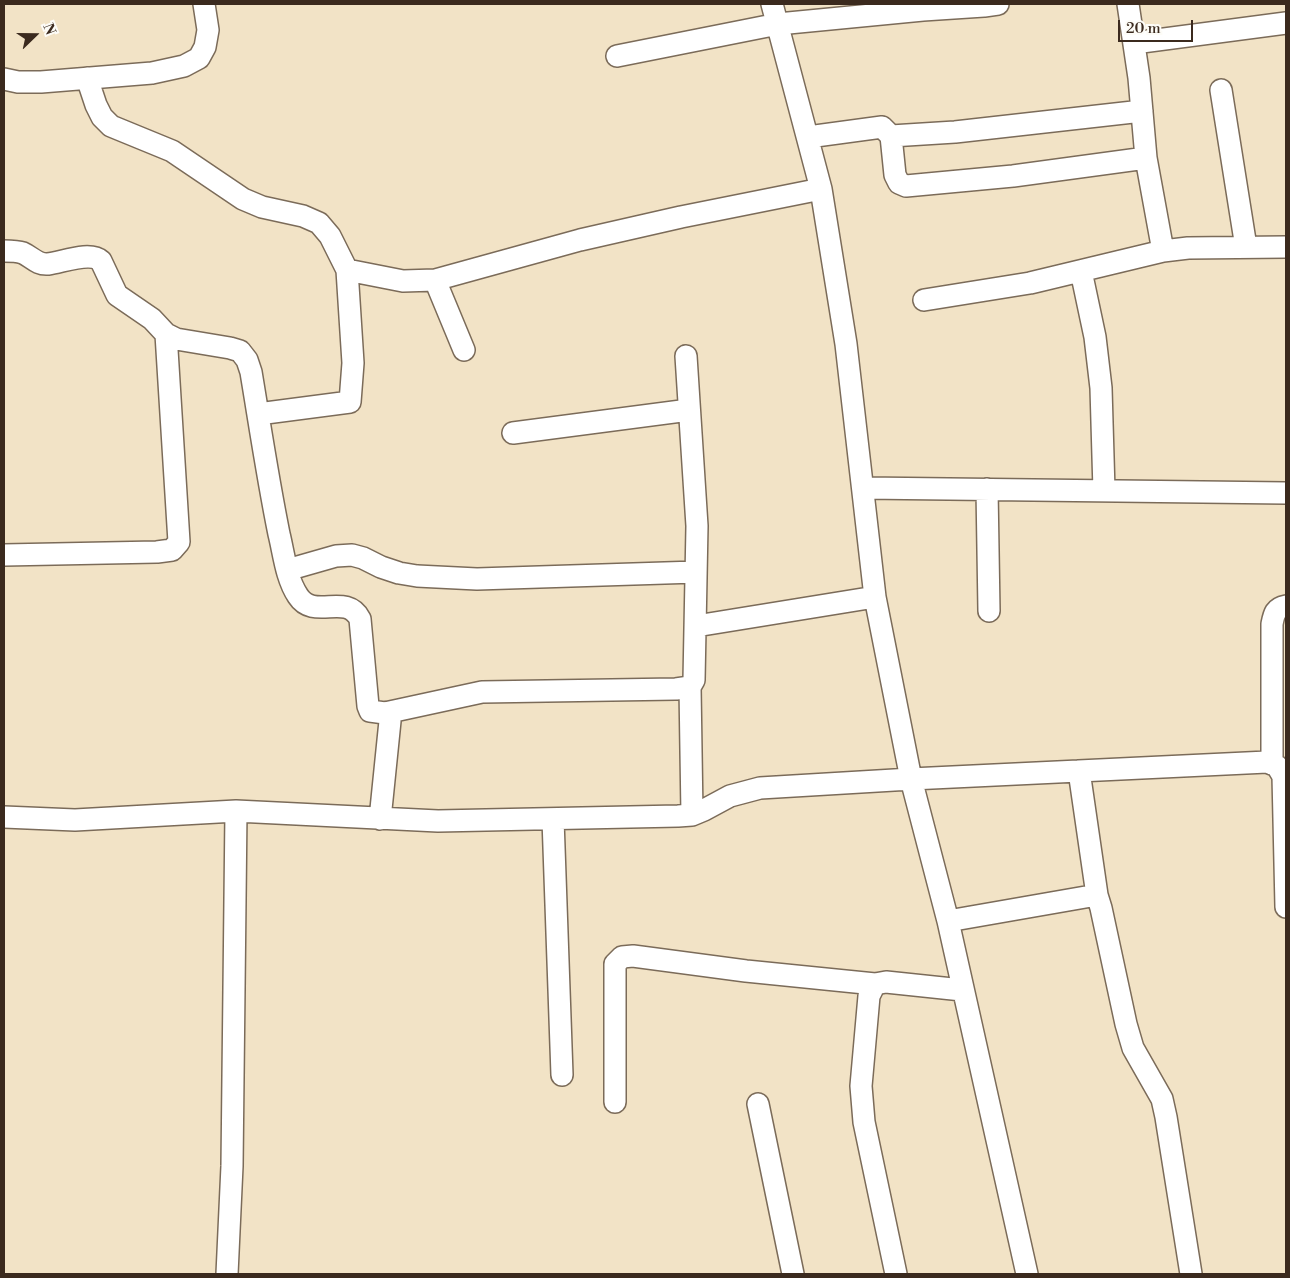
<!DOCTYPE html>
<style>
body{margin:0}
#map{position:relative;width:1290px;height:1278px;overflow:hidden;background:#f2e3c6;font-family:"Libre Bodoni",serif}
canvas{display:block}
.frame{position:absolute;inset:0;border:5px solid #3b2a1e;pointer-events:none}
.north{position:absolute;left:10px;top:10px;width:50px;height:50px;-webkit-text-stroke:4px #fdfcf7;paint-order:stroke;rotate:68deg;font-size:14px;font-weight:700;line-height:20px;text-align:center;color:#3b2a1e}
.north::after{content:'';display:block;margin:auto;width:18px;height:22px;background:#3b2a1e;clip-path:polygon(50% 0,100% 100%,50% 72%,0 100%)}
.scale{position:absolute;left:1118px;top:20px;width:75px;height:22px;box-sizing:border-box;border:2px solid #3b2a1e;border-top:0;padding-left:6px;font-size:15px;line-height:18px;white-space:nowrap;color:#3b2a1e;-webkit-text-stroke:4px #fdfcf7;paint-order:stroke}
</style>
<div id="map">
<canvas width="1290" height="1278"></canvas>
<div class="frame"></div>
<div class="north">N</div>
<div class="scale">20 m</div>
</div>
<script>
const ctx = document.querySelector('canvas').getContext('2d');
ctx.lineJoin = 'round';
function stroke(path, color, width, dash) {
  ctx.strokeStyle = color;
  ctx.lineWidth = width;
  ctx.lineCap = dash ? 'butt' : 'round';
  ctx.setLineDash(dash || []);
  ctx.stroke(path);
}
const minor = new Path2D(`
 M772,4L821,189L846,344L875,597L911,779L948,921L1027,1274
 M1128,4L1139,78L1146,158L1163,251
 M1134,43L1286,23
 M617,56L778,24L923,10L984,6L998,4
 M87,78L96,105L102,117L111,126L172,151L243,199L262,207L303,216L319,223L330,236L347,270
 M4,79L18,82H41L152,73L184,66L199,58L205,47L208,30L204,4
 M1221,90L1246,247
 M891,136L955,132L1142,111
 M808,137L882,127L891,136L895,175L899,183L906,186L1013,176L1146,158
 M4,251C10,251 17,251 23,253C32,257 37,265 48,264C63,262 90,251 101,261L117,295L152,319L166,334L176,339L230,348L240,351L247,360L251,372C260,426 268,480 279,534C284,554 286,578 298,596C314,621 346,592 360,619L368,706L370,711L385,713L482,692L676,689L690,687L694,680L697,526L686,356
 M1081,271L1095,337L1101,388L1104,491
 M924,300L1030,283L1163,251L1188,248L1286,247
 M464,350L435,280L580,240L681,217L821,189
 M258,414L350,402L353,363L347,270L403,281L435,280
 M513,433L689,410
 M864,488L1286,493
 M987,489L989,611
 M4,555L157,552L172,550L179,542L166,334
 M287,570L336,556L352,555L363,558L381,567L399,573L417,576L477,579L696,572
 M696,626L875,597
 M690,687L692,815
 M1272,764V624C1274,614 1275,608 1286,606
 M1079,771L1097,895L1101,908L1126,1024L1133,1048L1162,1099L1166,1117L1191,1274
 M4,817L75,820L236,811L438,821L678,816L692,815L704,810L730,796L760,788L911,779L1267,762L1277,766L1283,776L1286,907
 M380,819L390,721L389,717L385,713
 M553,819L562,1075
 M948,921L1097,895
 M615,1102V964L622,957L633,956L746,971L875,984
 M758,1104L793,1274
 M227,1274L232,1166L236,811
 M896,1274L864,1122L861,1086L869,996L875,984L886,982L962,990`);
stroke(minor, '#7b6b59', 24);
stroke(minor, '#fff', 21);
</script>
